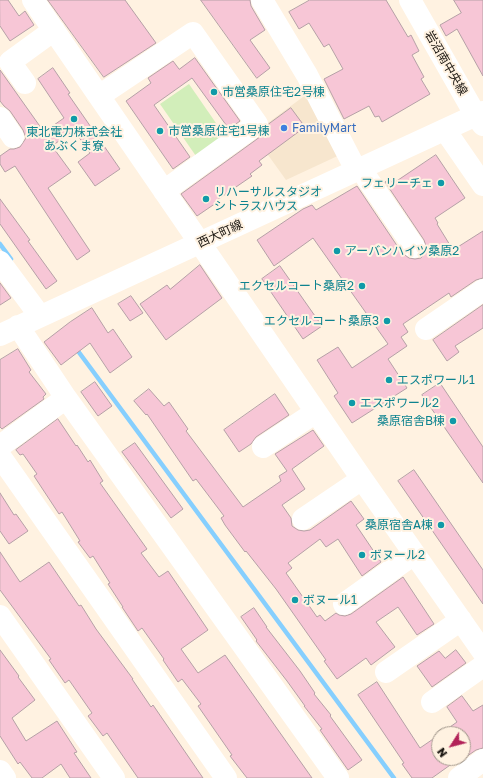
<!DOCTYPE html>
<meta charset="utf-8">
<style>
body{margin:0}
#map{position:relative;width:483px;height:778px;overflow:hidden;background:#fff2e1;font-family:"Golos Text",sans-serif}
canvas{display:block}
.north{position:absolute;left:431px;top:726px;width:40px;height:40px;box-sizing:border-box;background:#fff2e1;border:1px solid #a2988c;border-radius:50%;rotate:234deg;font-size:11px;font-weight:700;line-height:16px;text-align:center;color:#17120d}
.north::after{content:'';display:block;margin:auto;width:14px;height:18px;background:#b22359;clip-path:polygon(50% 0,100% 100%,50% 72%,0 100%)}
</style>
<div id="map">
<canvas width="483" height="778"></canvas>
<div class="north">N</div>
</div>
<script>
const ctx = document.querySelector('canvas').getContext('2d');
ctx.lineJoin = 'round';
function fillPath(path, color) {
  ctx.fillStyle = color;
  ctx.fill(path, 'evenodd');
}
function stroke(path, color, width, dash) {
  ctx.strokeStyle = color;
  ctx.lineWidth = width;
  ctx.lineCap = dash ? 'butt' : 'round';
  ctx.setLineDash(dash || []);
  ctx.stroke(path);
}
function label(font, color, halo, rows, align = 'center') {
  ctx.font = font + ' "Golos Text","Noto Sans JP",sans-serif';
  ctx.lineWidth = 4;
  ctx.setLineDash([]);
  ctx.textBaseline = 'middle';
  ctx.strokeStyle = halo;
  ctx.fillStyle = color;
  for (const [text, x, y, turn = 0] of rows) {
    ctx.save();
    ctx.translate(x, y);
    ctx.rotate((+turn || 0) * Math.PI / 180);
    ctx.textAlign = isNaN(turn) ? turn : align;
    if (halo) ctx.strokeText(text, 0, 0);
    ctx.fillText(text, 0, 0);
    ctx.restore();
  }
}
fillPath(new Path2D(`
 M311,91L344,153L286,180L253,134Z`), '#f7e6ce');
fillPath(new Path2D(`
 M189,84L227,139L198,159L160,104Z`), '#d2eeba');
stroke(new Path2D(`
 M0,244L11,259
 M75,347L394,778`), '#86cffe', 4.5);
const building = new Path2D(`
 M0,0H8L19,16L25,11L34,25L10,41L0,26Z
 M48,0H125L156,43L104,77Z
 M201,0H250L251,6L265,30L250,40L270,68L257,78Z
 M310,0H386L408,37L411,35L419,51L412,55L424,77L421,79L430,94L382,122L379,116L375,117L369,106L344,119L324,79L343,69L329,44L324,47L309,23L299,29L289,12Z
 M454,0H483V76L457,29L446,36L440,25L461,13Z
 M195,58L240,121L229,129L192,78L154,105L190,157L173,169L126,101L151,83L148,78L173,61L179,69Z
 M53,68L70,93L68,94L120,169L95,186L78,162L90,153L74,130L52,146L71,172L48,188L90,251L77,260L15,166L5,172L0,164V156L10,149H14L20,147L26,138L23,130L10,111L4,106L0,101V70L44,132L64,118L38,79Z
 M291,108L305,127L259,161L262,165L250,174L252,176L217,200L219,201L197,216L181,194L264,134L268,130L269,124Z
 M436,155L465,198L435,218L438,223L437,224L453,250L483,231V278L476,280L451,297L449,293L403,324L408,332L401,337L407,346L388,359L407,388L352,423L334,396L338,393L317,360L338,347L352,368L388,344L313,238L274,266L257,240L303,209L312,205L316,210L357,186L402,253L409,258L415,259L421,258L425,252L426,246L424,240L385,182L389,179L393,183Z
 M0,199L30,240L28,241L57,281L46,289L0,224Z
 M200,265L222,298L166,340L140,304L167,285L170,289Z
 M280,266L322,326L303,339L262,279Z
 M0,283L11,298L0,305Z
 M131,296L143,313L130,321L118,304Z
 M483,305V328L455,346L459,352L447,361L433,340Z
 M92,308L108,333L113,329L132,357L110,373L90,343L61,365L44,342L70,322Z
 M18,349L31,370L29,372L46,394L43,397L44,399L2,429L0,427V360Z
 M95,382L112,406L98,416L81,392Z
 M440,383L483,447V483L422,395Z
 M149,389L164,406L169,402L188,429L186,431L243,507L281,481L279,476L287,471L275,454L313,430L324,446L292,469L305,489L282,505L291,518L292,526L298,530L304,531L310,530L351,501L364,519L356,525L381,562L362,576L338,539L326,547L320,539L288,563L292,568L286,573L317,617L320,615L325,621L336,613L339,615L345,616L351,614L403,577L434,624L417,635L398,607L376,622L395,647L371,665L366,658L337,679L324,661L326,660L276,589L246,551L245,552L225,525L221,518L224,516L196,479L193,481L147,414L146,415L134,401Z
 M275,394L289,415L256,437L251,444L239,452L224,430Z
 M58,419L76,446L77,445L88,462L90,460L103,481L100,483L147,549L141,553L159,577L168,571L208,630L181,649L198,673L225,655L312,778H247L230,756L232,755L198,706L201,704L182,679L178,682L163,660L164,659L142,628L138,631L122,607H123L108,584L110,583L93,556L90,558L78,542L80,541L62,512L59,514L34,476L37,474L23,454L20,455L16,450Z
 M135,443L183,509L171,518L122,452Z
 M414,470L483,570V604L398,481Z
 M0,493L14,515L16,514L28,531L9,544L0,531Z
 M0,552L20,582L49,562L79,606L81,605L96,629L133,679H132L151,707L153,705L203,778H138L107,733L103,736L88,716L92,713L69,680L65,683L49,660L51,659L0,590Z
 M254,608L267,627H266L300,671L315,693L314,694L331,715L330,716L362,760L348,770L320,730L322,729L304,706H305L287,681L256,641L257,640L241,617Z
 M0,650L19,676L18,677L35,700L12,718L26,741L57,721L77,752L74,753L91,778H70L61,764L42,778H32L20,762L18,764L0,736Z
 M456,650L466,663L432,687L417,666L439,651L445,658Z
 M377,682L420,748L439,735V758H460L432,778H412L402,764L404,763L358,695Z
 M462,696L473,711L483,705V748L476,750L463,759V734H440L457,722L447,707Z`);
fillPath(building, '#f7c6d6');
stroke(building, '#b5a0a6', 1);
stroke(new Path2D(`
 M33,0L362,479L483,652
 M262,0L307,75L356,170
 M410,0L476,116L483,125
 M25,83L10,62L54,30
 M99,96L193,33L257,124L164,191
 M0,118L13,137
 M445,130L483,185
 M360,168L414,247
 M0,262L40,316
 M18,326L66,398L338,778
 M426,329L483,290
 M0,335L483,112
 M0,446L66,398
 M263,447L316,412
 M0,456L226,778
 M303,519L362,479
 M344,604L414,554
 M0,616L114,778
 M386,672L461,620
 M432,702L483,666
 M0,771L5,778
 M459,778L483,760`), '#fff', 22);
for (const [x, y, r, color] of [
 [214,92,4,"#0f9aa8"],
 [74,119,4,"#0f9aa8"],
 [284,128,4,"#3f7fe0"],
 [160,131,4,"#0f9aa8"],
 [441,183,4,"#0f9aa8"],
 [206,199,4,"#0f9aa8"],
 [337,251,4,"#0f9aa8"],
 [362,286,4,"#0f9aa8"],
 [387,321,4,"#0f9aa8"],
 [389,380,4,"#0f9aa8"],
 [352,403,4,"#0f9aa8"],
 [453,421,4,"#0f9aa8"],
 [441,525,4,"#0f9aa8"],
 [362,555,4,"#0f9aa8"],
 [295,600,4,"#0f9aa8"]
]) {
  const dot = new Path2D();
  dot.arc(x, y, r, 0, 2 * Math.PI);
  ctx.fillStyle = color;
  ctx.fill(dot);
  stroke(dot, '#fff2e1', 1.5);
}
label('12px', '#17120d', '#fff2e1', [
 ["岩沼南中央線",446,63,60],
 ["西大町線",220,234,-25]
]);
label('12px', '#0d838f', '#fff2e1', [
 ["市営桑原住宅2号棟",222,92],
 ["市営桑原住宅1号棟",168,131],
 ["東北電力株式会社",74,132,"center"],
 ["あぶくま寮",74,146,"center"],
 ["フェリーチェ",433,183,"right"],
 ["リハーサルスタジオ",214,192],
 ["シトラスハウス",214,206],
 ["アーバンハイツ桑原2",345,251],
 ["エクセルコート桑原2",354,286,"right"],
 ["エクセルコート桑原3",379,321,"right"],
 ["エスポワール1",397,380],
 ["エスポワール2",360,403],
 ["桑原宿舎B棟",445,421,"right"],
 ["桑原宿舎A棟",433,525,"right"],
 ["ボヌール2",370,555],
 ["ボヌール1",303,600]
], 'left');
label('12px', '#366cbe', '#fff2e1', [
 ["FamilyMart",292,128]
], 'left');
</script>
